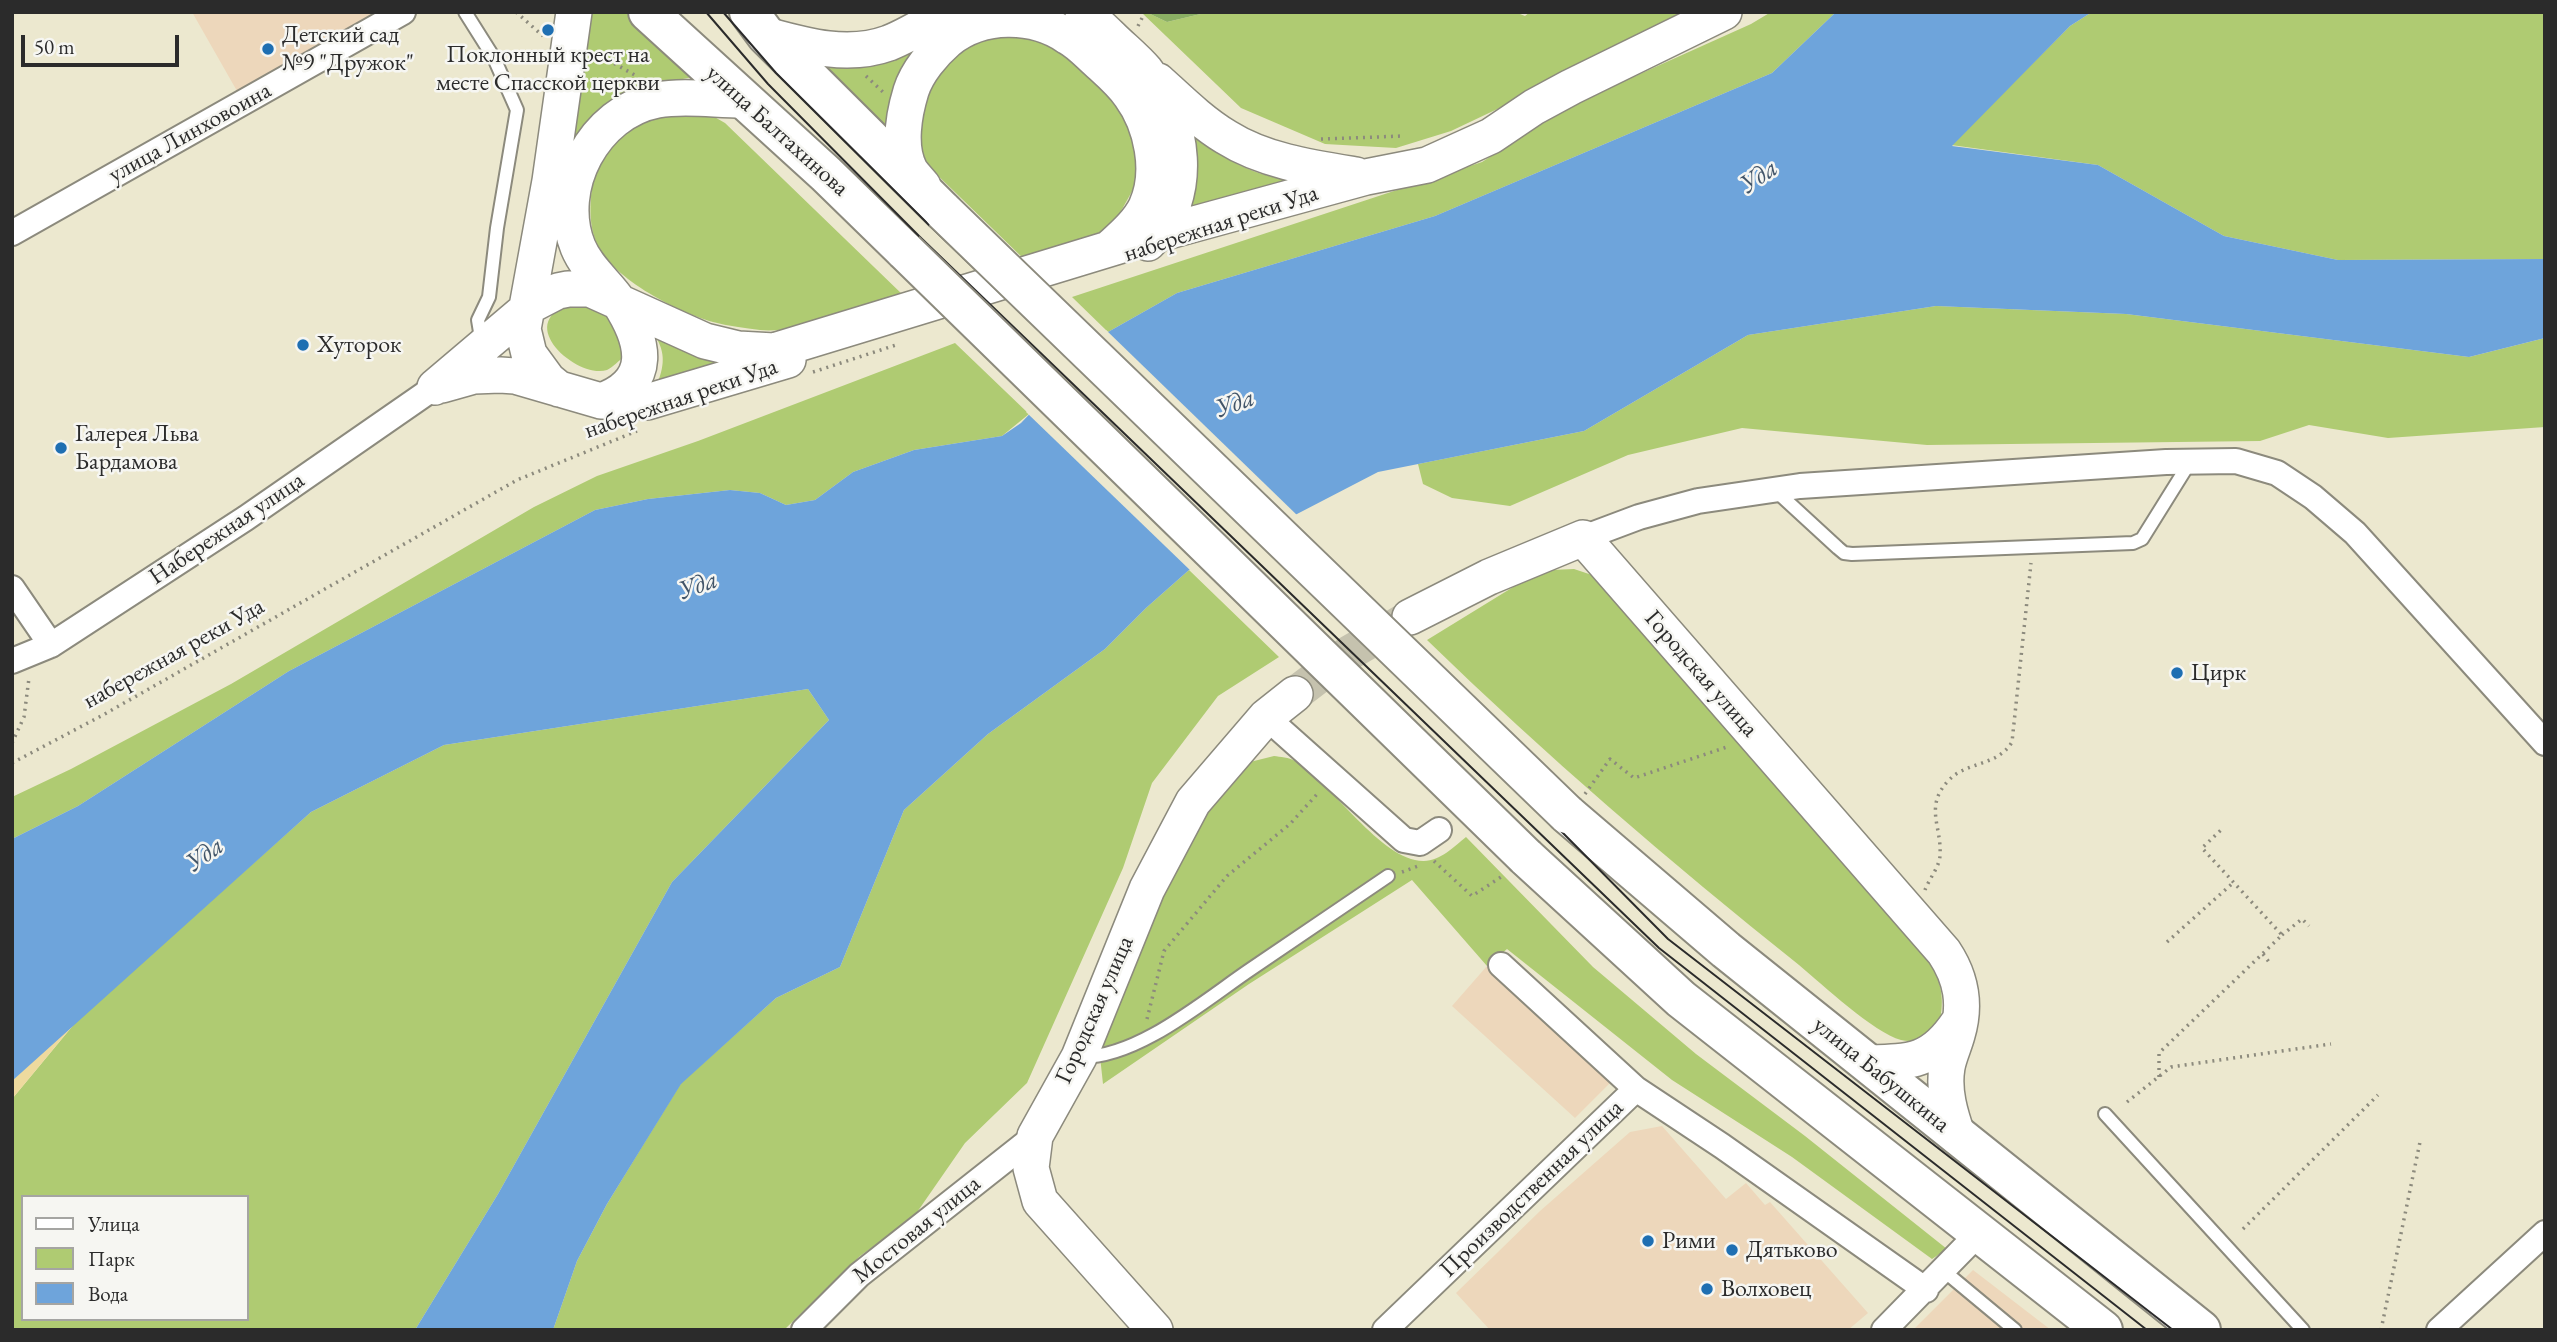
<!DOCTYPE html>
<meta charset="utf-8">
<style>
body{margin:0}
#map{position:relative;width:2557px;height:1342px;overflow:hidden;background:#ece8cf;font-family:"EB Garamond",serif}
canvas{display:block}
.frame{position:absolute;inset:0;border:14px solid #2b2b2b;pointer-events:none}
.legend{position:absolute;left:21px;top:1195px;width:228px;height:126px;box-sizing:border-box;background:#f6f6f2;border:2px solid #a5a5a2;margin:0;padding:9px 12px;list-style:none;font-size:21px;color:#2b2b2b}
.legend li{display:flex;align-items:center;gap:14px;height:35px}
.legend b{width:35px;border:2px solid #a5a5a2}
.scale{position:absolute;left:21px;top:35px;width:158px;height:32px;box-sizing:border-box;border:4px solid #2b2b2b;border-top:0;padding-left:9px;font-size:21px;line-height:24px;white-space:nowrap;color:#2b2b2b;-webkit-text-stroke:5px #f6f6f2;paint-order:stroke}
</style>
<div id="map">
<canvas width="2557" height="1342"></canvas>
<div class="frame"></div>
<ul class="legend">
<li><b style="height:9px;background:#fff"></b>Улица</li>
<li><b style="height:19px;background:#afcb72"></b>Парк</li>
<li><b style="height:19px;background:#6ea4db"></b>Вода</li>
</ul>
<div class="scale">50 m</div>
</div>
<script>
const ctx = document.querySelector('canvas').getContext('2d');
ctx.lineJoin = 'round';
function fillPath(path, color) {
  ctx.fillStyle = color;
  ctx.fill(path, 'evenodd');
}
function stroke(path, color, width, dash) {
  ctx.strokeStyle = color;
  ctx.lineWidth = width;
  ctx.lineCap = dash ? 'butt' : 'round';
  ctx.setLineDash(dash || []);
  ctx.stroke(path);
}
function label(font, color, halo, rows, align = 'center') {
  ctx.font = font + ' "EB Garamond",serif';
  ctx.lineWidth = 5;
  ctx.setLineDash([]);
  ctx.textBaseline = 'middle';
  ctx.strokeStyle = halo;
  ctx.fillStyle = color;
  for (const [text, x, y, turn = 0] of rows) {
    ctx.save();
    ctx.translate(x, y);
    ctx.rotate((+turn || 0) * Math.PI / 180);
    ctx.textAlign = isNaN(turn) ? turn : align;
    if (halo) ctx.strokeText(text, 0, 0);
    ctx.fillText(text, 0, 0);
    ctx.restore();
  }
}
fillPath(new Path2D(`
 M192,12H388L241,98Z
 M1487,966L1613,1080L1575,1118L1452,1006Z
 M1662,1126L1726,1199L1746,1183L1765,1205L1770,1202L1868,1313L1848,1330H1490L1456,1293L1540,1211L1630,1132Z
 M1973,1270L2051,1330H1913Z`), '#edd7bb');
fillPath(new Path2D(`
 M588,12H626L693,77L651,85L569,165Z
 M1141,12H1146L1167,22L1209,12H1515L1525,16L1530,12H1702L1451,131L1396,148L1325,144L1241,108Z
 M1771,12H1836L1772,73L1435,216L1177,293L1108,332L1072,297L1482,162L1573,104L1751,24Z
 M2092,12L2545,13V259L2338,260L2224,236L2098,165L1951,145L2070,26Z
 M1017,34L1046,43L1065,55L1110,98L1129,126L1139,165L1135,186L1116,220L1099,234L1027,262L929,167L918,144L923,93L934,71L982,36Z
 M925,40L893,140L818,60Z
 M659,111L711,115L725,123L904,296C865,308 799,334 760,330C745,328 728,326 713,322C677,312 607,276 595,239C590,225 590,210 591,196C593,175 598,154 613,138C624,127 645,119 659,111Z
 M1187,131C1228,162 1251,175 1302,183L1181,218Z
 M580,302L618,321L624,356C619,361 613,367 607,370C576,380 506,317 580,302Z
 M1936,306L2126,314L2469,357L2545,338V427L2388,438L2309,425L2260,441L1927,445L1742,428L1628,455L1510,506L1452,498L1423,484L1418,464L1584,431L1748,335Z
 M654,334L739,364L658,382C665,363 665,351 654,334Z
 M955,343L1029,414L1002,436L914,450L853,472L815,500L786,505L760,493L730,490L648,499L595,510L289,671L78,806L12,839V797L71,769L231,684L534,507L597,476L698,441Z
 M1574,569L1598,577L1932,964C1943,988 1944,1001 1939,1027C1928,1036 1917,1044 1901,1040C1874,1033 1822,984 1799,965C1670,862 1545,755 1427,640L1523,581L1551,570Z
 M1189,570L1279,657L1218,696L1152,783L1123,868L1027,1083L965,1143L913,1218L860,1256L784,1330H553L577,1261L607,1204L681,1083L776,998L840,967L904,810L988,734L1105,649L1146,608Z
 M808,689L829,720L672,882L498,1194L415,1330H12V1099L80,1017L311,812L444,745ZM23,1197H247V1319H23Z
 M1274,756C1280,757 1289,757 1295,761C1332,783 1382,862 1424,861C1440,861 1455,846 1466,837L1593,967L1696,1054L1805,1136L1947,1249L1932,1259L1792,1157L1672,1080L1507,949L1487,966L1412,880L1249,984L1103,1084L1099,1047L1170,878L1213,797L1250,762Z`), '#afcb72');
fillPath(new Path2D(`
 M1146,12H1209L1167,22Z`), '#8baf64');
fillPath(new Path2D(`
 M80,1017L12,1099V1081Z`), '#eeda9e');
fillPath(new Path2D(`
 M1836,12H2092L2070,26L1952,146L2098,165L2224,236L2338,260L2545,259V338L2469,357L2126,314L1936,306L1748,335L1584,431L1378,472L1189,570L1146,608L1105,649L988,734L904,810L840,967L776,998L681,1084L607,1204L577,1261L553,1330H415L498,1194L672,882L829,720L808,689L444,745L311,812L12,1081V839L78,806L289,671L595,510L648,499L730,490L760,493L786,505L815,500L853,472L914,450L1002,436L1021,423L1108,332L1177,293L1435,216L1772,73Z`), '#6ea4db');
fillPath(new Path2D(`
 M1106,330L1299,517L1192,572L1026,412Z`), '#ece8cf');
stroke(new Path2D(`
 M1295,694L1349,653L1404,621`), '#c5c2ae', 35, [35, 18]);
const lane = new Path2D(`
 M465,12L494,58L517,110L497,228L489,297L478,320L482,344
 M1776,491L1838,548L1844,553L1852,554L2133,543L2142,539L2190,462
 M1082,1057C1139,1057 1205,1000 1251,969C1297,938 1342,907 1388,876
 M2105,1114L2303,1330
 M1944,1271L2015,1330`);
const street = new Path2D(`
 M12,233L403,12
 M1583,538L1639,517L1698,501L1800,486L2166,462L2236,461L2277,473L2313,497L2355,533L2545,743
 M12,588L51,645
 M12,661L51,645L246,518L435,387
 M1266,717L1404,840L1420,843L1439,830
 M1501,965L1636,1089
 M804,1330L859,1275L1035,1136
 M1385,1330L1636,1089L1722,1146L1926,1290
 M1884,1330L1979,1233
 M2439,1330L2545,1233`);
const secondary = new Path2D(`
 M1083,12C1093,19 1102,29 1111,37C1122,48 1136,59 1146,71C1184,119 1196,198 1148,243
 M766,35C806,46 848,58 889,43C909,35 928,23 947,12
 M1158,81C1179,100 1201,122 1226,137C1264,161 1312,168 1356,175
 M923,186C919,181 913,175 910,170C898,147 904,114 911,91C917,72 933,53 948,40C982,13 1033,13 1068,37C1079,43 1088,53 1097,61C1109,72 1121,82 1130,95C1152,125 1162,172 1146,207C1138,223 1124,235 1111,247
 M442,385L474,376L500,375L515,376L601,401L647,402L788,360
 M435,387L533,304L558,291L568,289H590L705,341L738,349L774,351L1158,234L1366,177L1427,165L1491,136L1534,107L1571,87L1724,12
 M559,389L548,380L529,354L523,329L550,181L574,12
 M601,401C655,382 644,341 619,302C606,283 587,269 578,247C554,188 594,112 657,100C684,95 715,100 742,100
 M1410,617L1489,577L1583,538L1944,952C1962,979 1966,1005 1957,1035C1954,1046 1949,1056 1947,1067C1943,1091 1950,1114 1958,1137
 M1867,1063C1911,1062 1932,1062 1958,1023
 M1155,1330L1040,1201L1031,1168L1035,1136L1079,1057L1147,889L1193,802L1266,717L1295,694`);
const primary = new Path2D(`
 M648,12L826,174L905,251
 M749,12L766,35L943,211
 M1567,814L1726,950L2201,1330
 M1526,857L1681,999L2103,1330`);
stroke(lane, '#8c8a7d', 16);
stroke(street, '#8c8a7d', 28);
stroke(secondary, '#8c8a7d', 38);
stroke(primary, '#8c8a7d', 42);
stroke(new Path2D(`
 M516,12L543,36
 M1138,26L1145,12
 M596,53L638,77
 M866,76L884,93
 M1321,139L1403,136
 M813,372L896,345
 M12,743L24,717L29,678
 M12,763L103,715L517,480L637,431
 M1585,794L1610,759L1634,778L1730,746
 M1434,861L1472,896L1504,875
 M1402,872L1418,866
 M1925,890C1929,879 1940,866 1940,855C1942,827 1924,807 1948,781C1966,761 1997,767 2012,742L2031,563
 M2282,935L2302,919L2309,926
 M2167,942L2234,882
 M2263,954L2269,962
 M1147,1019L1164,951L1227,876L1290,824L1319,792
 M2159,1077V1053L2282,935L2202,848L2221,830
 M2127,1102L2171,1067L2331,1044
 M2243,1229L2378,1095
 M2381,1330L2420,1142`), '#8c8a7d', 3.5, [2, 5]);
stroke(lane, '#fff', 12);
stroke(street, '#fff', 24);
stroke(secondary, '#fff', 35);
stroke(primary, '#fff', 38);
stroke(new Path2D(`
 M706,12L768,84L919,236L1659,948L2147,1330
 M723,12L776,73L929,225L1556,826L1668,939L2173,1330`), '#2b2b2b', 2);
const primaryBridge = new Path2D(`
 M943,211L1567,814
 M905,251L1526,857`);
stroke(primaryBridge, '#8c8a7d', 42, []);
stroke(primaryBridge, '#fff', 38);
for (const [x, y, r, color] of [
 [548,30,7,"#1f6fb2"],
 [268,49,7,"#1f6fb2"],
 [303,345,7,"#1f6fb2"],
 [61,448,7,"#1f6fb2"],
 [2177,673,7,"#1f6fb2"],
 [1648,1241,7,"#1f6fb2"],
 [1732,1250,7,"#1f6fb2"],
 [1707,1289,7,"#1f6fb2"]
]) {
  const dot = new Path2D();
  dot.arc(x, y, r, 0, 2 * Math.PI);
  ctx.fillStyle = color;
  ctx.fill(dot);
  stroke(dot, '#f6f6f2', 2.5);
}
label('24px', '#2b2b2b', '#f6f6f2', [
 ["Детский сад",282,35],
 ["№9 \"Дружок\"",282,63],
 ["Поклонный крест на",548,55,"center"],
 ["месте Спасской церкви",548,83,"center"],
 ["Хуторок",317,345],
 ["Галерея Льва",75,434],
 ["Бардамова",75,462],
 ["Цирк",2191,673],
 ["Рими",1662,1241],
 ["Дятьково",1746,1250],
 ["Волховец",1721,1289]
], 'left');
label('24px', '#2b2b2b', '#f6f6f2', [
 ["улица Балтахинова",777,131,42],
 ["улица Линховоина",190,133,-29],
 ["набережная реки Уда",1221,224,-18],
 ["набережная реки Уда",681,399,-19],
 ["Набережная улица",227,529,-34],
 ["набережная реки Уда",174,654,-29],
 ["Городская улица",1701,674,49],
 ["Городская улица",1095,1010,-66],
 ["улица Бабушкина",1881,1075,39],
 ["Производственная улица",1532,1189,-44],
 ["Мостовая улица",917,1230,-39]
]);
label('italic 26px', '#425569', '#f6f6f2', [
 ["Уда",1759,177,-34],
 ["Уда",1235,404,-19],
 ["Уда",698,586,-19],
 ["Уда",205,855,-35]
]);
</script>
